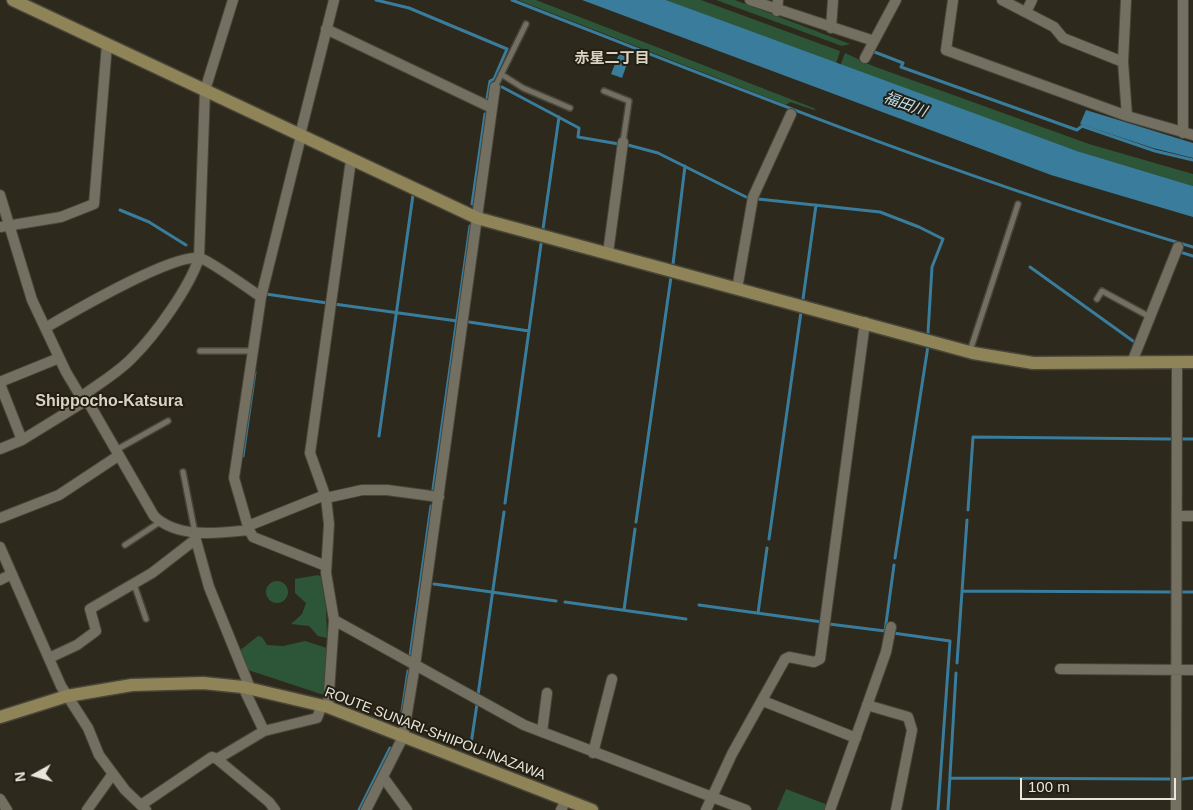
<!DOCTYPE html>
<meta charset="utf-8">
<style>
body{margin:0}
#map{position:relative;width:1193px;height:810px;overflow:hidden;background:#2d291c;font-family:Helvetica,sans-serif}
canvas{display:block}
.north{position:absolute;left:10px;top:750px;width:50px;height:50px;-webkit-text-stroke:4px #231f13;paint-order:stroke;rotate:263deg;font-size:14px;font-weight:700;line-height:20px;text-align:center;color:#e8e6dd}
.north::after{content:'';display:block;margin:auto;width:18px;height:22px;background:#e8e6dd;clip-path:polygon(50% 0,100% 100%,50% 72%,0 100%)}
.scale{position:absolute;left:1020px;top:778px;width:156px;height:22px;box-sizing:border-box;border:2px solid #e8e6dd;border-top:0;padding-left:6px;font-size:15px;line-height:18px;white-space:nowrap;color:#e8e6dd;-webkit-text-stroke:4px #231f13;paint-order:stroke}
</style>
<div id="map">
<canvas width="1193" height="810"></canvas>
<div class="north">N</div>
<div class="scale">100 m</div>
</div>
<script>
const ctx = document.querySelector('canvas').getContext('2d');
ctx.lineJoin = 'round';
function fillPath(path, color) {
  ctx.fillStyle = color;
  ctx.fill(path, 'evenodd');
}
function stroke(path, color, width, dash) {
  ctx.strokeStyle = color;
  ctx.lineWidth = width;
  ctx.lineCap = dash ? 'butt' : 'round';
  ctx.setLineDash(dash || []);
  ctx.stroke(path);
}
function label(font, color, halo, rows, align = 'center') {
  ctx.font = font + ' Helvetica,"Noto Sans JP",sans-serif';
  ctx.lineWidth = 4;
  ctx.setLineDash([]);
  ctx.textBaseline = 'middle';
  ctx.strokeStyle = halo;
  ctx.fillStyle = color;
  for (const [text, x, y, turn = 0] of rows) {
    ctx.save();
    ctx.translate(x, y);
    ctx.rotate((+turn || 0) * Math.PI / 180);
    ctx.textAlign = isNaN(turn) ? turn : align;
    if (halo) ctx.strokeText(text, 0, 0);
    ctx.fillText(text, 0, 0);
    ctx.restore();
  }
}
fillPath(new Path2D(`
 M518,0H536L816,109L814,110L790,102L786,105Z
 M666,0H701L840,51L836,64Z
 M716,0H735L850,44L842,46Z
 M845,53L873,66L1089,144L1193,174V186L1077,151L840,66Z
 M318,575L321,577L326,608L327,638L318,636L309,626L291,624L302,614L306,603L295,593V579Z
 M266 592a11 11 0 1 1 22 0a11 11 0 1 1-22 0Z
 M258,636L262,637L267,645L283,646L305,641L330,649L327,696L245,669L238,652Z
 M786,789L828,805L826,810H777Z`), '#2d5538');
fillPath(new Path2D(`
 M582,0H666L1077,151L1193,186V217L1051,175Z
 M619,54L629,58L622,78L611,74Z
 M1086,110L1193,143V158L1153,148L1080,124Z`), '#397c9c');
stroke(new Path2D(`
 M376,0L409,8L507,49L494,79L490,81L487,99
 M512,0C737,88 961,179 1193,247
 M872,51L903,63L901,67L1077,130L1082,126L1155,151L1193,160
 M502,87L579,128L578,137L619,144
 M628,145L658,153L746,197
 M758,199L880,212L919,227L943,239L932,267L928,333
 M472,204L485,114
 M120,210L149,222L186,245
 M543,229L559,117
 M1180,252L1193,256
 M673,264L685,166
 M1030,267L1133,341
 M265,297L266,294L327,303
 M803,299L816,205
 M334,304L457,321
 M469,322L529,331
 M379,436L413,195
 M1182,439H1193
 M243,456L255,372
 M433,489L470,226
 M505,503L541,244
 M968,510L973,437L1170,439
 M636,522L671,277
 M769,539L801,312
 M895,558L928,346
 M434,584L556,601
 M962,591L1171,592
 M1182,592H1193
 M565,602L686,619
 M699,605L822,622
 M624,610L635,529
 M758,613L767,548
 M829,624L885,631
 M885,631L894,565
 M893,633L950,641L938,810
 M410,656L431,506
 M957,663L967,520
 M478,695L504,512
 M402,711L408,671
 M471,744L477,704
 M950,778L1170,779
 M1182,779L1193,778
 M359,810L390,748
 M948,810L956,673`), '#397c9c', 3);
const lane = new Path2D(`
 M501,74L523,88L570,108
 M495,87L526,24
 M604,91L629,101L623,142
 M1097,299L1102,291L1150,317
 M200,351H253
 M970,351L1018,204
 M116,450L168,421
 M183,472L195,533
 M125,545L160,522
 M134,584L146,619`);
const street = new Path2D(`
 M750,0L874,41
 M953,0L946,50L1127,116L1193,135
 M1002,0L1054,27L1063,38L1123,62
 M1126,0L1123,62L1127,116
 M1183,0V133
 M777,11L778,0
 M1026,12L1032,0
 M831,28L833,0
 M326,29L492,108
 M865,58L896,0
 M300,135L334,0
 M301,136L261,297L234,478L249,530L253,537L326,566
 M0,195L32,300L66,372L81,397L87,400L154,516C178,539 219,533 249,530
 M0,227L61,217L94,204L107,44
 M608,253L623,142
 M737,289L753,197L791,114
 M45,328C71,313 173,253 200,258C208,260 251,290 261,297
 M1132,362L1178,247
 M0,382L59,358
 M0,384L22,440
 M81,397C98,384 118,373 133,357C156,334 189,288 199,258L205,90L233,0
 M0,449L22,440L87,400
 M326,498L362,490H387L439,497
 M1177,516H1193
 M0,518L59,495L118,456
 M248,526L325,495
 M194,533L209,587L250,688
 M0,547L61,686L88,728L99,755L125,790L146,810
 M0,580L12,574
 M334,620L524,725L746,810
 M49,658L77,645L96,631L90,609L152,573L196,539
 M1060,669L1193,670
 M243,687L264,731L217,759L269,802L275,810
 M763,701L856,738
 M867,705L908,717L912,730L896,810
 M328,707L334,620L326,573L329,524L326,498L310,453L351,160
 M264,731L317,718L322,705
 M542,732L547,693
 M593,753L612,679
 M383,777L407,810
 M0,799L7,810
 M141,805L212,757L217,759
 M87,810L112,775
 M366,810L403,737L415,665L495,87
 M561,810L566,800
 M706,810L732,754L785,659L789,657L814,662L820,659L865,322
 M830,810L886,652L891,627
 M1176,810L1177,362`);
const secondary = new Path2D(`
 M13,0L477,218L973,353L1033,363L1193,362
 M0,717L67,696L132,685L203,683L243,687L328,707L592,810`);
stroke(lane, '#48453a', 8);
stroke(street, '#48453a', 12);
stroke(secondary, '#48453a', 15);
stroke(lane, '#747061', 5);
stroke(street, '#747061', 10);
stroke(secondary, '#8f8458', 12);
label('14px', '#e8e6dd', '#231f13', [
 ["ROUTE SUNARI-SHIIPOU-INAZAWA",435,734,21]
]);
label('bold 15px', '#d8d3c2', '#231f13', [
 ["赤星二丁目",612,59]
]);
label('italic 15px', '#bde1f4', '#231f13', [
 ["福田川",905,105,20]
]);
label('bold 16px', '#d8d3c2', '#231f13', [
 ["Shippocho-Katsura",109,402]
]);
</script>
